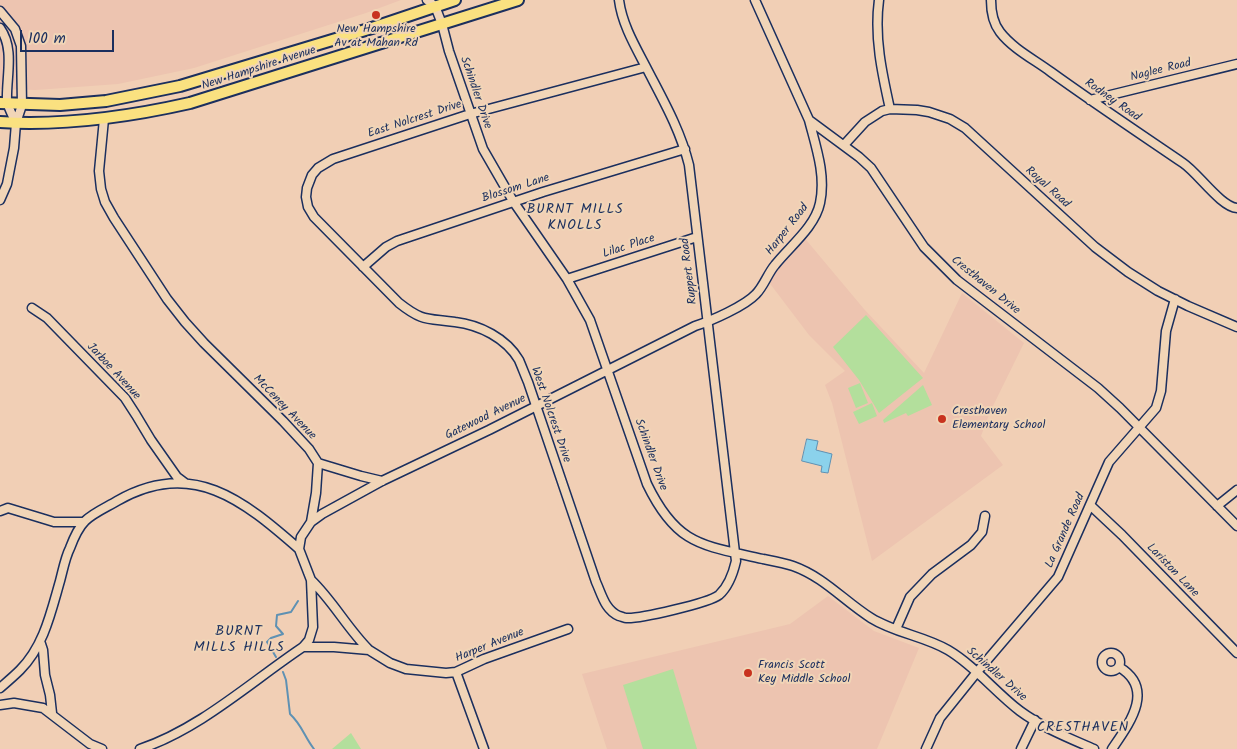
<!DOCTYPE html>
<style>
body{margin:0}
#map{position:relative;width:1237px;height:749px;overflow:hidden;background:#f1cfb5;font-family:Kalam,sans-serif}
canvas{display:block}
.scale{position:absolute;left:20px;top:30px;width:94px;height:22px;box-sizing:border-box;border:2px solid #1b2f5e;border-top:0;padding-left:6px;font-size:15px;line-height:18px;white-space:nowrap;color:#1b2f5e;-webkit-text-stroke:4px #f1d5b7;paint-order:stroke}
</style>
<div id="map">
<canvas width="1237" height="749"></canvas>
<div class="scale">100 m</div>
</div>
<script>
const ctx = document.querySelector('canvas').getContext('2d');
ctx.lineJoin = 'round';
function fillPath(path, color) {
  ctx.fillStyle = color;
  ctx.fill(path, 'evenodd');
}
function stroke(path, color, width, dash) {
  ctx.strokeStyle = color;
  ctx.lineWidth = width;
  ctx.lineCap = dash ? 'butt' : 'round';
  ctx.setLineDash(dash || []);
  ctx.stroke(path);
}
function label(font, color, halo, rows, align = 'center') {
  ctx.font = font + ' Kalam,sans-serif';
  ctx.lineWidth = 4;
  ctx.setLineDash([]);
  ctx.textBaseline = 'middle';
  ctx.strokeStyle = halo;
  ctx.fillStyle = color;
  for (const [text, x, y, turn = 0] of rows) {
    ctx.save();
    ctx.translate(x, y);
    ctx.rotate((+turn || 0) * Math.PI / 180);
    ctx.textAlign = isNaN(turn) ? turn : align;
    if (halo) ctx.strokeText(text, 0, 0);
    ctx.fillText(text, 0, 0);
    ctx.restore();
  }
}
fillPath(new Path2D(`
 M0,0H401L366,13L194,68L118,84L36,90L0,89Z
 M802,235L864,309L924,373L962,293L1024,343L990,412L981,436L1003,465L872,561L832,403L825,385L845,371L809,335L768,281Z
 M828,596L874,631L919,648L877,749H607L582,674L790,624Z`), '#edc4b0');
fillPath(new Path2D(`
 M866,315L923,378L879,413L859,380L833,347Z
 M860,383L868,403L856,408L848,388Z
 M923,385L932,405L908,416L906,413L884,423L883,420Z
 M872,403L877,416L859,424L853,412Z
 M673,669L697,749H643L623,685Z
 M351,733L361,749H332Z`), '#b3df9c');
const water = new Path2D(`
 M807,439L818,441L816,450L832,454L828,473L821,472L822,466L802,461Z`);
fillPath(water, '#8bd2ec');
stroke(water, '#5e91b3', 1);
stroke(new Path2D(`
 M276,657L267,642L271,638L283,634L276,626L277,615L291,612L298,601
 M283,672L286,680L290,714C302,725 304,736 314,749`), '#5e91b3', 2);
const minor = new Path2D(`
 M427,0L435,6L442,24L449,51L483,149L513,201L567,279L590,320L647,484C677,546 702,545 763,559C773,561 784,563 793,566C824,577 844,601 871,618C895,633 924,636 948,650C975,666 995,692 1020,711C1043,728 1069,738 1094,749
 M619,0C622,24 635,46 646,67C663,100 680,129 689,165L736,561C733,574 729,586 719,595C709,603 639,619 626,618C625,618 620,616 619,616C605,610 602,595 596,582L528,382C525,375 522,367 519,360C506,338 480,325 455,322C427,318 423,322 399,303L314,217L308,207L306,197L307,188L312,175L318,168L333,159L470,114L646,67
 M755,0L809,120L859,157L871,168L924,247L957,280L1098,388L1120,408L1237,526
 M879,0C874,37 882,73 890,109
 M991,0C991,11 993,23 1000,32C1013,49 1035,60 1051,72C1094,103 1139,133 1183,163C1198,173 1221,207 1237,208
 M0,11L15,29L21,46L22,105L16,123L14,148L7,184L0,200
 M0,28C15,49 6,77 7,101C8,108 13,116 16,123
 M1090,100L1237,64
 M104,119L99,171L101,189L105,202L114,218L167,299L185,322L204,343L283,421L309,449L318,463L316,493L311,522L301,537L299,549L311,580L313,627L309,640L303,647C252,681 200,729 140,749
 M844,145L865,122L882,111L890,109L917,110L929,112L950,119L965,128L1095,247L1128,272L1158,291L1188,306L1237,327
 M363,267L386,247L397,241L543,192L685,149
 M567,279L697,237
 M32,308L47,318L125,398L136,415L151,440L177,477L185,483
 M318,463L361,476L382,481
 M1090,505L1122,535L1237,653
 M1217,506L1237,490
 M0,511L8,508L54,522H84
 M311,522L322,514L382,481L489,430L695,326C711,321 745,306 756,294C764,286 768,273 775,265C790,246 815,227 820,203C826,175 816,147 809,120
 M311,580C333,601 347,628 369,650
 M896,629L910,597L932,574L971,545L982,532L985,516
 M40,641L43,650L45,675L50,695L52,713
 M303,647H334L369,650L390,663L406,669L446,673L456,672L484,659L568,629
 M1102 662a9 9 0 1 1 18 0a9 9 0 1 1-18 0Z
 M456,672L484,749
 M0,688C7,682 14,676 20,670C44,646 51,612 60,581C63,570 65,558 70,548C73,540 79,527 85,521C93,513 107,507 117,501C192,458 243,500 299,549
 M0,705L14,703L43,708L90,744L102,749
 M926,749L940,718L977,672L1058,577L1109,462L1156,408L1161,391L1166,331L1175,299
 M1021,749L1035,720
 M1112,749C1129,724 1156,689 1119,667`);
const major = new Path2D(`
 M0,103L60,105L106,101L180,86L372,28L455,0
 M0,122C64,126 128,117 190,103L518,0`);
stroke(minor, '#1b2f5e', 11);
stroke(major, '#1b2f5e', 14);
stroke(minor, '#f1d5b7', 8);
stroke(major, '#fae180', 10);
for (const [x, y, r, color] of [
 [376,15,5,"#c8321e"],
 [942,419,5,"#c8321e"],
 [748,673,5,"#c8321e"]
]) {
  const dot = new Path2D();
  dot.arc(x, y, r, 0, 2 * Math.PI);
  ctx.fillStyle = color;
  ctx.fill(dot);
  stroke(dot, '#f1d5b7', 2);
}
label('12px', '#1b2f5e', '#f1d5b7', [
 ["New Hampshire",376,30,"center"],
 ["Av at Mahan Rd",376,44,"center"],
 ["Cresthaven",952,412],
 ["Elementary School",952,426],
 ["Francis Scott",758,666],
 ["Key Middle School",758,680]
], 'left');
label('12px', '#1b2f5e', '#f1d5b7', [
 ["New Hampshire Avenue",259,69,-18],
 ["Naglee Road",1161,71,-14],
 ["Schindler Drive",475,93,71],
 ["Rodney Road",1112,101,35],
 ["East Nolcrest Drive",415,120,-18],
 ["Royal Road",1047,188,42],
 ["Blossom Lane",516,189,-18],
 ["Harper Road",788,230,-52],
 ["Lilac Place",629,247,-18],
 ["Ruppert Road",690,271,-97],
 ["Cresthaven Drive",985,286,39],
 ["Jarboe Avenue",113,372,47],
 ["McCeney Avenue",284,408,46],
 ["West Nolcrest Drive",550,415,71],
 ["Gatewood Avenue",486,418,-26],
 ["Schindler Drive",650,455,70],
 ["La Grande Road",1066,531,-66],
 ["Lariston Lane",1172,571,46],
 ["Harper Avenue",490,646,-22],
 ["Schindler Drive",996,675,41]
]);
ctx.letterSpacing = '1px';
label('14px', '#1b2f5e', '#f1d5b7', [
 ["BURNT MILLS",575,211],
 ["KNOLLS",575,227],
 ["BURNT",239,633],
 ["MILLS HILLS",239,649],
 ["CRESTHAVEN",1083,729]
]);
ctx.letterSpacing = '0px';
</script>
